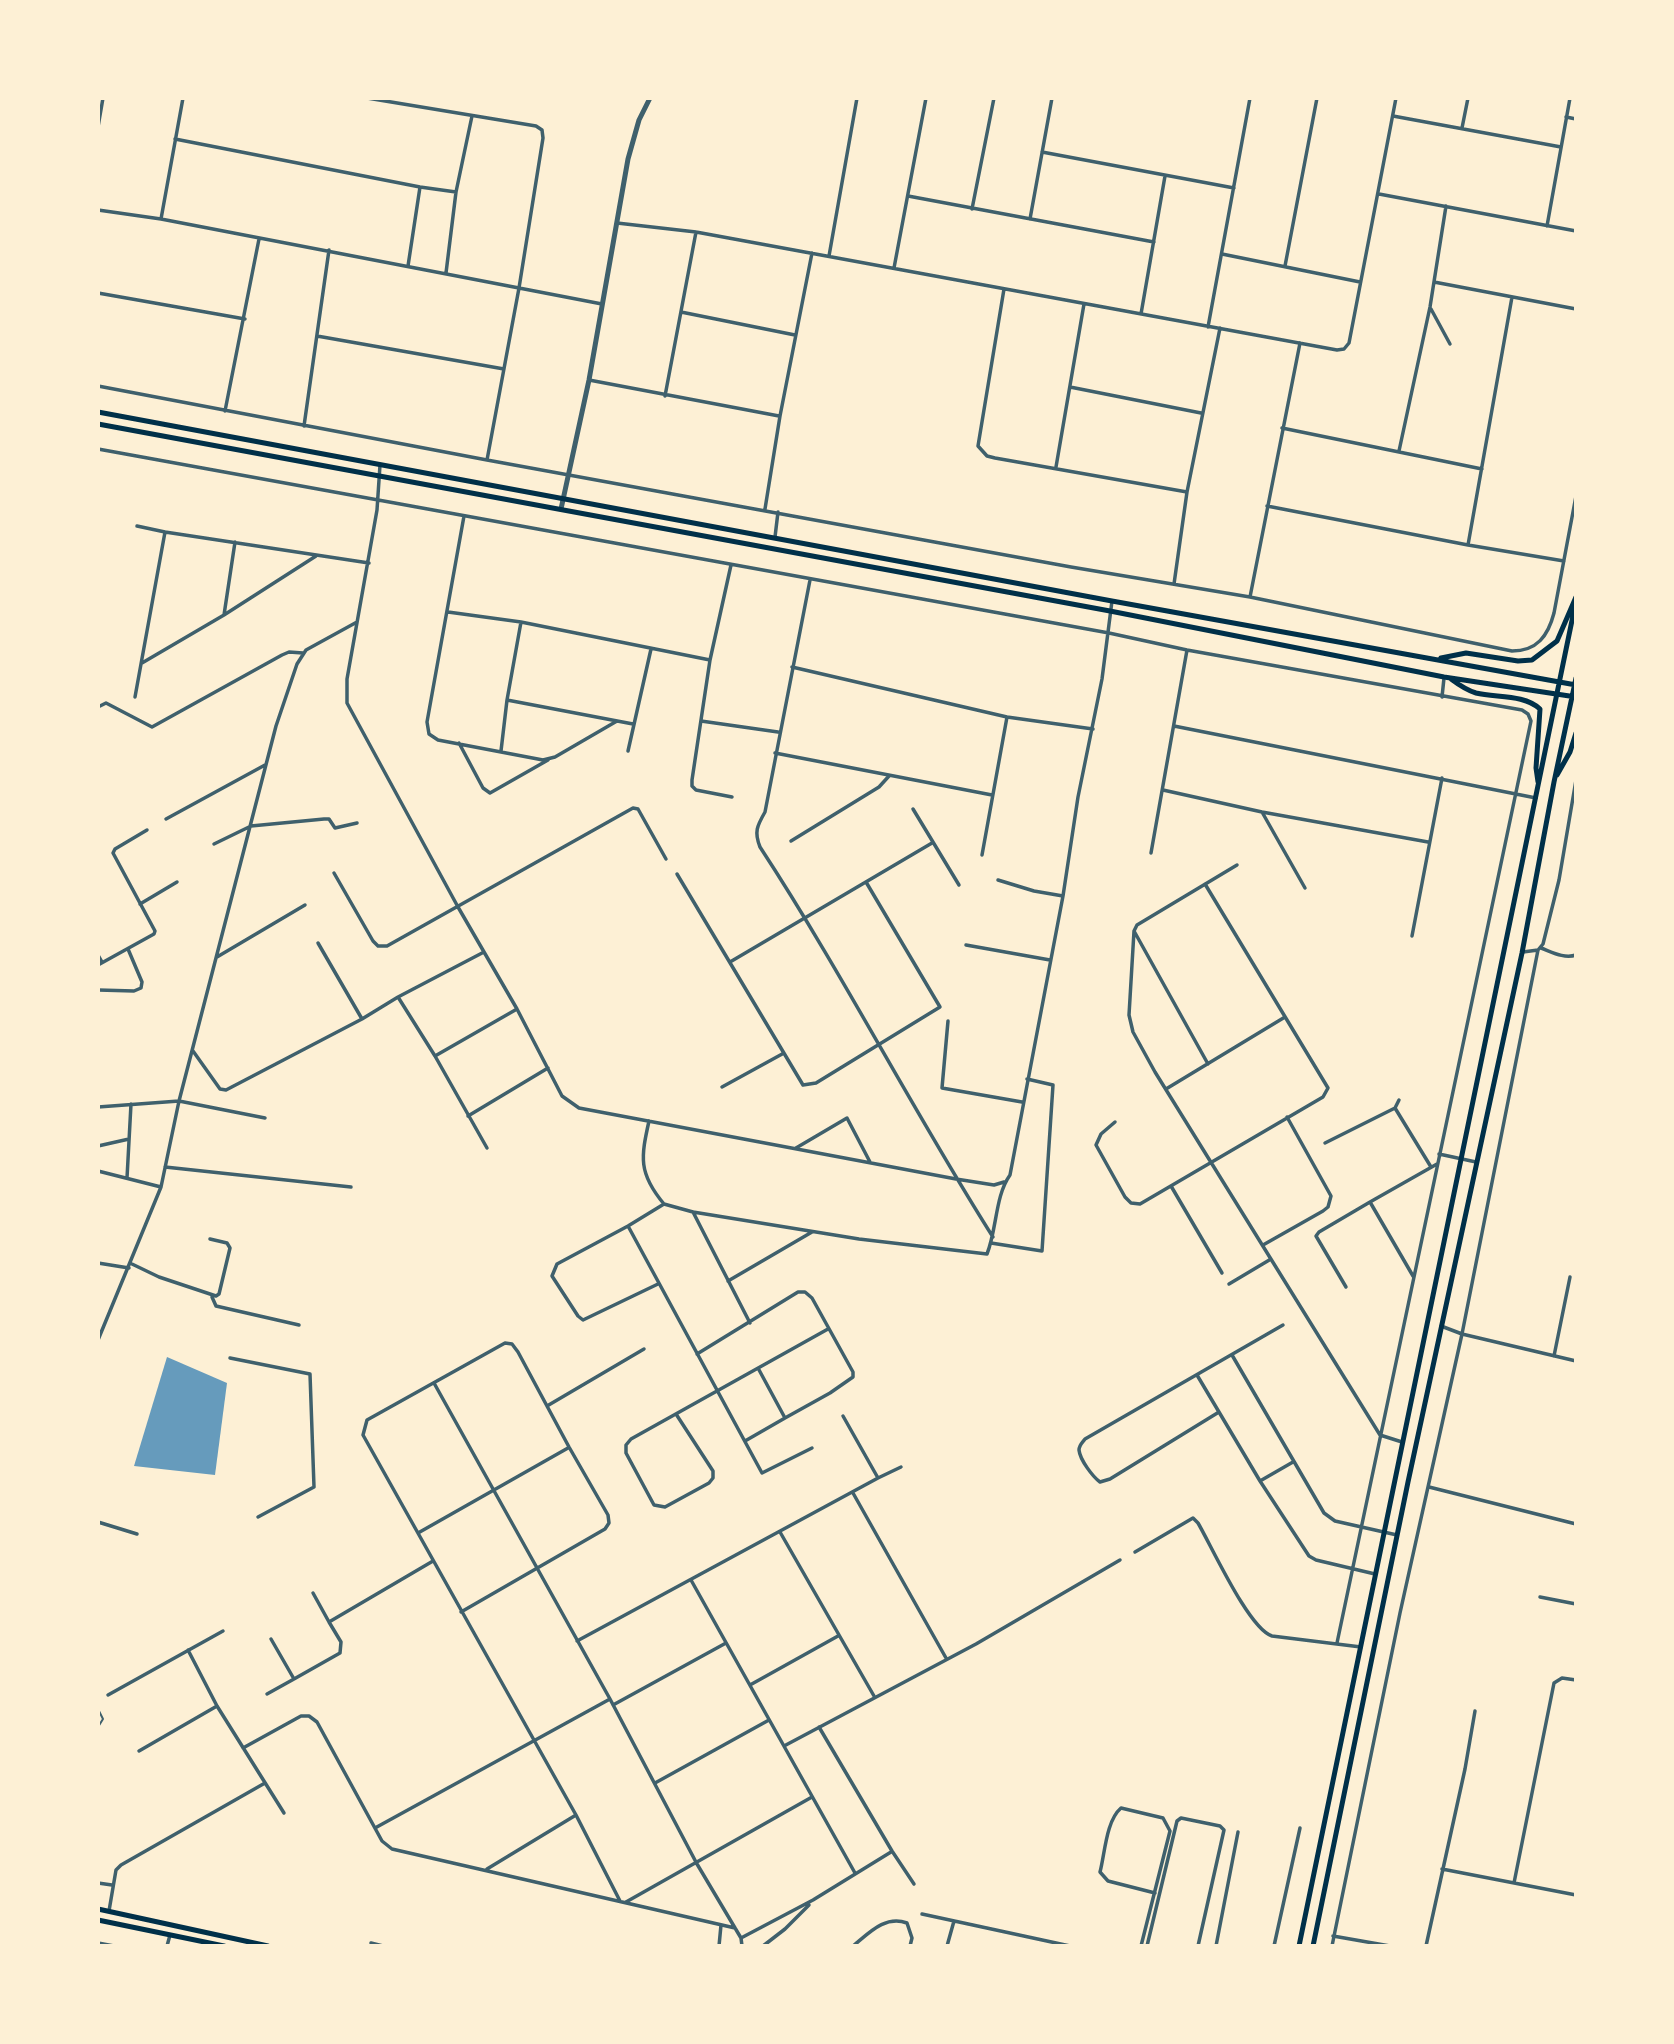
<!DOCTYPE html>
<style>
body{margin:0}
#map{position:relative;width:1674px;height:2044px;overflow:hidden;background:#fdf0d5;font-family:Poppins,sans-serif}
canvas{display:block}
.frame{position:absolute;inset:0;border:100px solid #fdf0d5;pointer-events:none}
</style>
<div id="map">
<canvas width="1674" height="2044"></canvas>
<div class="frame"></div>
</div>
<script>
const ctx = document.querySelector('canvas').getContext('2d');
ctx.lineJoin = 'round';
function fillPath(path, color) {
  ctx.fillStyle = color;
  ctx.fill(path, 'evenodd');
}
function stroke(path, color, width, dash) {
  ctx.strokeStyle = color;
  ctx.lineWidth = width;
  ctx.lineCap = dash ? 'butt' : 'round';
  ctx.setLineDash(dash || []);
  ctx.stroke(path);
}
fillPath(new Path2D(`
 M167,1357L227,1383L215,1475L134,1466Z`), '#669bbc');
stroke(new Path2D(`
 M98,1709L103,1719L98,1727`), '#3f606c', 2);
stroke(new Path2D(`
 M367,98L536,126L542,130L543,138L519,288L487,460
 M1393,116L1561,147
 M1566,117L1576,119
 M98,127L103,98
 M1462,128L1468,98
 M175,139L420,187L456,192
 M1042,152L1234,188
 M1379,194L1576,231
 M908,196L1154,242
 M972,209L994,98
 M98,210L161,219L602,304
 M161,219L183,98
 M1030,219L1052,98
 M617,223L696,232L1337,350L1344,349L1349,343L1396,98
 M1547,226L1570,98
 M1222,254L1360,282
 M829,256L857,98
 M408,266L420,187
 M1285,266L1317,98
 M894,268L926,98
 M446,273L456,192L472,116
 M1434,282L1576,309
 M1004,289L978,446L987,456L995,458L1187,492
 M98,293L245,319
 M1431,309L1450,344
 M681,312L795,335
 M1141,314L1165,176
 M1208,327L1250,98
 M317,336L504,369
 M589,380L779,416
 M98,386L487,460L1071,567L1250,597L1512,651C1537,651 1548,636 1554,613L1576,496
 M1070,387L1201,413
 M665,396L696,232
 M225,411L259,239
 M304,426L329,250
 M1282,428L1482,469
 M98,449L1109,633L1187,650L1522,710L1528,714L1531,721L1337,1643
 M1399,451L1430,307L1446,206
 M380,465L377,510L347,679V703L458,907L517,1009L562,1096L579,1108L956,1179L994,1185L1004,1182
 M1056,467L1084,304
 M1267,506L1468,545L1564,561
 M765,509L780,416L812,253
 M464,516L427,722L429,734L438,740L543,760L555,757L617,721
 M137,526L165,532
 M775,537L778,512
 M1468,545L1512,297
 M731,565L710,660L692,780V786L696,790L732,797
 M810,580L765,812C757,826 754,832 760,847C843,974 912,1109 993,1237
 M1174,584L1187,492L1220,328
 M1250,597L1300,343
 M448,612L521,622L710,660
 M224,615L235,542
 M142,663L224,615L316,556
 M792,667L1007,717L1093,729
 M135,697L165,532L369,563
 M1442,697L1444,678
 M507,700L633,724
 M98,707L106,703L152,727L282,655L289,652L303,653
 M701,721L778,732
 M1174,726L1536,798
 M459,743L483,788L490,793L548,760
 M501,751L507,700L521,622
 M628,751L651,649
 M775,753L992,795
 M1163,790L1262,812L1428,842
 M913,809L959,885
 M1262,812L1305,888
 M166,819L265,765
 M791,841L879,787L889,776
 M214,844L251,826L324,819H329L335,828L357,823
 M1151,853L1187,650
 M982,855L1007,717
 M1237,865L1137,925L1134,931L1129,1015L1133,1032L1155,1072L1380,1435L1402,1442
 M334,873L373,941L378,946H387L633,808L638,809L666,859
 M677,874L803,1085L816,1083L940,1007L866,882
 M998,880L1034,891L1063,896
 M140,904L177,882
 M1134,931L1208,1064
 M1412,936L1442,778
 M318,943L362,1019
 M966,945L1050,960
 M1541,948C1552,952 1564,959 1576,955
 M1523,952L1538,950
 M98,955L102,962
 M217,957L305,905
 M730,962L932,843
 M98,965L154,934L155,931L113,853L115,849L147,830
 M98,990L134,991L141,988L142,982L128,949
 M398,997L435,1056L487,1148
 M948,1021L942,1088L1022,1102
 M193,1051L220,1089L226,1090L362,1019L398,997L484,952
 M435,1056L517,1009
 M722,1087L784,1053
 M1166,1089L1285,1017
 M98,1107L179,1101L265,1118
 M1395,1108L1431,1167
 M468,1116L548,1068
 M649,1121C641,1157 638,1173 664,1204L693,1212L750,1323
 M1115,1122L1101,1134L1096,1145L1125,1197L1131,1203L1140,1204L1323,1097L1328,1088L1205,884
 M1325,1143L1395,1108L1399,1100
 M98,1146L129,1139
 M796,1148L847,1118L870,1162
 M1439,1154L1476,1162
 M165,1167L351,1187
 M98,1171L161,1187
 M127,1178L131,1104
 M1171,1186L1222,1273
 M693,1212L859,1239L987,1254C997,1229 995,1196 1010,1175L1063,896L1078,797L1102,679L1112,601
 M628,1226L762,1473L812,1448
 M991,1243L1042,1251L1053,1085L1027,1079
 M1263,1245L1323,1211L1328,1207L1331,1196L1287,1117
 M98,1263L129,1268
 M132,1264L159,1277L216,1296L219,1294L230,1248L227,1243L210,1239
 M1413,1276L1370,1202L1437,1164
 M728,1281L812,1232
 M658,1284L583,1320L578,1316L552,1276L557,1264L628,1226L664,1204
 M1229,1284L1271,1259
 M1346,1287L1316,1236L1319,1232L1370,1202
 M212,1297L216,1306L299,1325
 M1441,1326L1462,1334L1576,1361
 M98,1340L161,1187L179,1101L276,726L297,664L306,650L357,622
 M697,1354L798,1292H805L812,1298L853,1372V1377L830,1393L785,1418
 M1232,1355L1324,1513L1335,1521L1397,1535
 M1554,1356L1570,1277
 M230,1358L310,1374L314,1487L258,1517
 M1197,1375L1260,1481L1309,1556L1316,1560L1375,1574
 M434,1383L610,1699L697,1864L741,1938L742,1946
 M547,1406L644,1349
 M1219,1412L1110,1479L1100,1482C1093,1477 1080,1460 1079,1450C1079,1445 1082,1443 1085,1439L1283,1325
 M676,1414L713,1471V1478L709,1483L665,1507L654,1505L626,1453V1445L631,1439L828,1329
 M843,1416L878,1478
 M745,1441L785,1418L758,1368
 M1260,1481L1293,1462
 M1429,1487L1576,1524
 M853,1493L946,1658
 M98,1522L137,1534
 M780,1532L874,1696
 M418,1533L568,1448
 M1135,1552L1193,1518L1198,1523C1212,1547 1249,1629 1272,1636L1361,1647
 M691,1580L855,1873
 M313,1593L329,1622
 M1540,1597L1576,1604
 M461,1612L605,1529L609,1523L608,1515L569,1447L518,1352L512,1344L505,1343L367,1420L363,1435L576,1815L620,1901
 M271,1639L294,1679L340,1653L341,1642L329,1622L433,1561
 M577,1641L878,1478L901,1467
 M188,1650L217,1706L284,1813
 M750,1685L838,1636
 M267,1694L294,1679
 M108,1695L223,1631
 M613,1705L726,1643
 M819,1727L892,1851L914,1884
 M784,1746L976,1644L1120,1560
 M243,1748L301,1716H309L317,1722L382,1841L392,1849L735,1928
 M139,1751L217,1706
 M655,1783L769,1720
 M375,1828L610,1699
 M487,1869L576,1815
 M1442,1869L1576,1895
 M98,1883L112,1885
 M1514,1883L1554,1683L1562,1678L1576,1680
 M626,1902L812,1797
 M109,1911L116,1870L121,1865L265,1783
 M922,1914L1070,1946
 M1333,1936L1390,1946
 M741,1938L813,1900L891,1852
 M98,1943L114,1946
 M371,1943L383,1946
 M167,1946L170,1935
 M719,1946L721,1925
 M763,1946L785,1929L809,1905
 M853,1946C869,1933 885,1915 907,1923L912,1938L910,1946
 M947,1946L954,1921
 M1141,1946L1170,1831L1163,1818L1121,1808C1106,1821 1105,1853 1100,1872L1108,1881L1155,1893
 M1147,1946L1177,1821L1181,1818L1220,1826L1224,1830L1198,1946
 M1216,1946L1238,1832
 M1274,1946L1300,1828
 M1332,1946L1400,1613L1462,1334L1538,950L1543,944L1559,880L1576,780
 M1426,1946L1465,1769L1475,1711`), '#3f606c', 3.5);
stroke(new Path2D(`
 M561,509L589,380L628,159L639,120L650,98`), '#3f606c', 5);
stroke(new Path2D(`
 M98,412L1112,601L1576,685
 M98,424L1110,611L1444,677L1576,697
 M1441,658L1466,653L1518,661L1532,660L1557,641L1576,597
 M1451,679C1459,685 1466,690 1476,693C1496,698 1524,694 1540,709L1536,768L1538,782
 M1557,775L1570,752L1576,733
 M98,1909L268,1946
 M98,1920L224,1946
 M1299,1946L1576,601
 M1313,1946L1408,1482L1522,953L1554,782L1576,678`), '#003049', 5);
</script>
